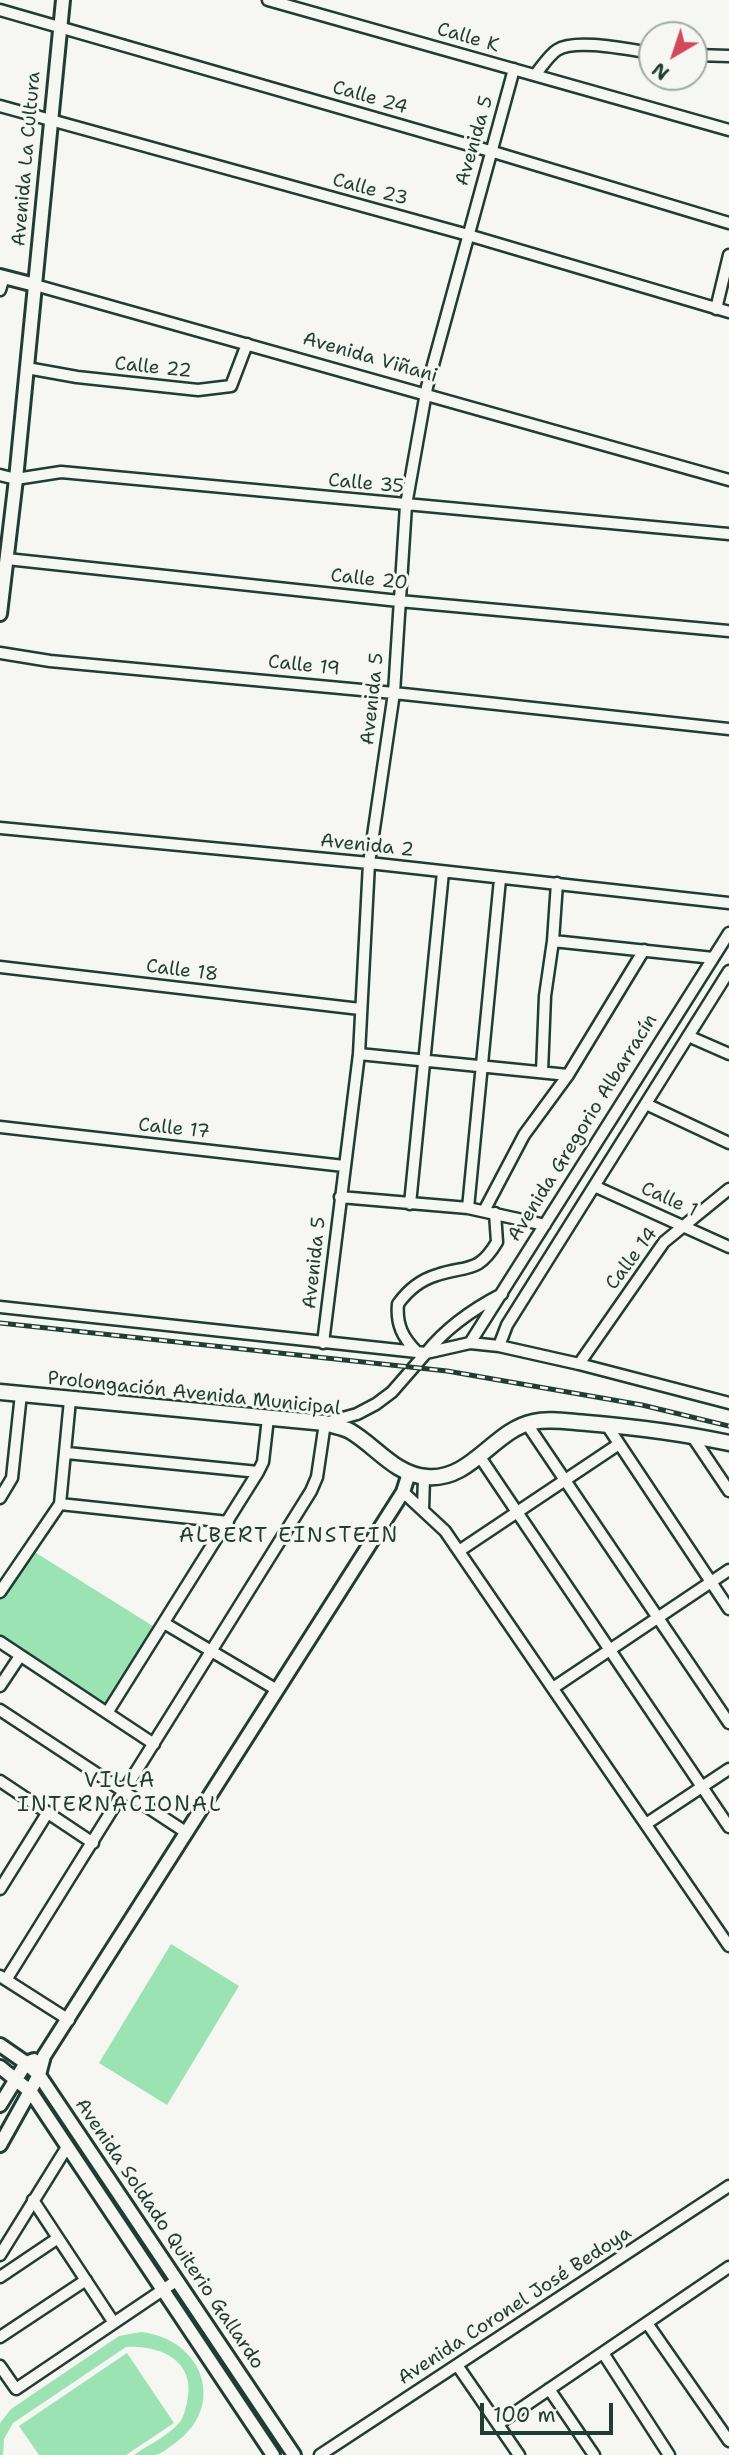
<!DOCTYPE html>
<meta charset="utf-8">
<style>
body{margin:0}
#map{position:relative;width:729px;height:2455px;overflow:hidden;background:#f6f6f2;font-family:"Shantell Sans",sans-serif}
canvas{display:block}
.north{position:absolute;left:638px;top:21px;width:70px;height:70px;box-sizing:border-box;background:#f6f6f2;border:2px solid #a0aca6;border-radius:50%;rotate:219deg;font-size:19px;font-weight:700;line-height:28px;text-align:center;color:#1f3d34}
.north::after{content:'';display:block;margin:auto;width:24px;height:32px;background:#d1495b;clip-path:polygon(50% 0,100% 100%,50% 72%,0 100%)}
.scale{position:absolute;left:480px;top:2403px;width:133px;height:32px;box-sizing:border-box;border:4px solid #1f3d34;border-top:0;padding-left:9px;font-size:21px;line-height:24px;white-space:nowrap;color:#1f3d34;-webkit-text-stroke:5px #f6f6f2;paint-order:stroke}
</style>
<div id="map">
<canvas width="729" height="2455"></canvas>
<div class="north">N</div>
<div class="scale">100 m</div>
</div>
<script>
const ctx = document.querySelector('canvas').getContext('2d');
ctx.lineJoin = 'round';
function fillPath(path, color) {
  ctx.fillStyle = color;
  ctx.fill(path, 'evenodd');
}
function stroke(path, color, width, dash) {
  ctx.strokeStyle = color;
  ctx.lineWidth = width;
  ctx.lineCap = dash ? 'butt' : 'round';
  ctx.setLineDash(dash || []);
  ctx.stroke(path);
}
function label(font, color, halo, rows, align = 'center') {
  ctx.font = font + ' "Shantell Sans",sans-serif';
  ctx.lineWidth = 6;
  ctx.setLineDash([]);
  ctx.textBaseline = 'middle';
  ctx.strokeStyle = halo;
  ctx.fillStyle = color;
  for (const [text, x, y, turn = 0] of rows) {
    ctx.save();
    ctx.translate(x, y);
    ctx.rotate((+turn || 0) * Math.PI / 180);
    ctx.textAlign = isNaN(turn) ? turn : align;
    if (halo) ctx.strokeText(text, 0, 0);
    ctx.fillText(text, 0, 0);
    ctx.restore();
  }
}
fillPath(new Path2D(`
 M33,1551L156,1628L106,1707L0,1636V1599Z
 M171,1944L239,1986L167,2105L99,2063Z
 M141,2332C203,2339 228,2406 174,2444C169,2447 162,2454 155,2455C149,2455 140,2455 134,2455C148,2445 168,2436 179,2423C184,2418 185,2409 187,2403C197,2361 161,2345 126,2347L13,2423L4,2439L3,2455H0V2423L11,2409L119,2336Z
 M127,2353L174,2423L126,2455H39L19,2426Z`), '#9be3b2');
const minor = new Path2D(`
 M268,0L729,130
 M0,10L490,151L729,223
 M694,55L729,56
 M535,75C541,68 549,55 557,50C576,38 630,50 652,53
 M0,106L468,235L729,312
 M35,285L729,480
 M0,290L4,277
 M716,309L729,255
 M27,368L77,377L198,390L231,386L247,344
 M0,475L16,479L61,472L729,534
 M7,559L399,601L729,631
 M0,653L50,661L394,693L729,729
 M0,828L369,863L729,903
 M553,941L713,958
 M0,967L360,1009
 M688,1036L729,1054
 M359,1054L568,1075
 M542,1072L545,996L553,941L557,883
 M646,1104L729,1143
 M0,1127L344,1166
 M594,1186L729,1247
 M340,1197L468,1208L545,1225
 M410,1204L443,872
 M468,1208L500,879
 M484,1211L524,1135L568,1075L644,950
 M0,1307L426,1353C446,1328 473,1309 502,1294
 M323,1343L359,1054L369,863L394,693L406,505L427,387L514,69
 M470,1343L729,933
 M499,1346L507,1325L729,971
 M417,1352C403,1338 396,1325 398,1304C408,1290 420,1280 437,1275C467,1265 478,1274 497,1242L495,1213
 M579,1364L664,1242L729,1189
 M527,1424L729,1723
 M606,1424L729,1609
 M692,1436L729,1491
 M67,1453L258,1472
 M480,1457L729,1827
 M403,1492L445,1531L729,1946
 M0,1498L12,1478L21,1394
 M60,1504L228,1522
 M423,1510L424,1477
 M459,1551L619,1444
 M0,1592L60,1504L70,1400
 M164,1623L277,1690
 M0,1642L154,1744
 M0,1686L20,1656
 M553,1688L729,1570
 M0,1710L187,1833
 M107,1713L258,1472L263,1462L268,1418
 M0,1781L93,1843
 M646,1824L729,1769
 M0,1889L48,1812
 M0,1976L69,2020
 M6,1980L311,1491L317,1477L325,1423L357,1414L376,1404L392,1392L426,1353L470,1343L499,1346L579,1364L729,1403
 M33,2200L114,2323
 M0,2255L67,2147
 M0,2277L58,2238
 M647,2323L729,2441
 M0,2337L86,2280
 M603,2353L669,2455
 M457,2365L519,2455
 M0,2366L16,2389L176,2281
 M549,2389L594,2455
 M498,2424L729,2267
 M320,2455L729,2186`);
const tertiary = new Path2D(`
 M0,276L35,285
 M0,614L16,479L63,0
 M0,2045L26,2063L39,2075L294,2455
 M0,2067L31,2092L273,2455
 M0,2105L26,2063L34,2060
 M0,2145L39,2075L44,2056L403,1492L409,1473`);
const secondary = new Path2D(`
 M0,1392L325,1423C333,1426 343,1427 350,1431C376,1446 395,1475 427,1477C471,1481 494,1430 533,1422C550,1418 570,1422 587,1423C635,1427 682,1433 729,1443`);
stroke(minor, '#1f3d34', 15);
stroke(tertiary, '#1f3d34', 18);
stroke(secondary, '#1f3d34', 19);
stroke(minor, '#f6f6f2', 10);
stroke(tertiary, '#f6f6f2', 12);
stroke(secondary, '#f6f6f2', 14);
const rail = new Path2D(`
 M0,1323L447,1371L642,1405L729,1426`);
stroke(rail, '#1f3d34', 5);
stroke(rail, '#f6f6f2', 2.5, [8]);
label('19px', '#1f3d34', '#f6f6f2', [
 ["Calle K",468,38,16],
 ["Calle 24",370,98,16],
 ["Avenida 5",475,141,-74],
 ["Avenida La Cultura",27,159,-85],
 ["Calle 23",370,190,15],
 ["Avenida Viñani",370,358,16],
 ["Calle 22",153,368,6],
 ["Calle 35",366,484,5],
 ["Calle 20",369,580,6],
 ["Calle 19",304,666,6],
 ["Avenida 5",373,699,-84],
 ["Avenida 2",367,846,6],
 ["Calle 18",182,971,7],
 ["Avenida Gregorio Albarracín",583,1128,-58],
 ["Calle 17",174,1129,6],
 ["Calle 1",669,1200,24],
 ["Calle 14",632,1259,-53],
 ["Avenida 5",315,1263,-84],
 ["Prolongación Avenida Municipal",194,1394,6],
 ["Avenida Soldado Quiterio Gallardo",169,2234,56],
 ["Avenida Coronel José Bedoya",515,2306,-33]
]);
ctx.letterSpacing = '2px';
label('21px', '#1f3d34', '#f6f6f2', [
 ["ALBERT EINSTEIN",289,1537],
 ["VILLA",120,1782],
 ["INTERNACIONAL",120,1806]
]);
ctx.letterSpacing = '0px';
</script>
